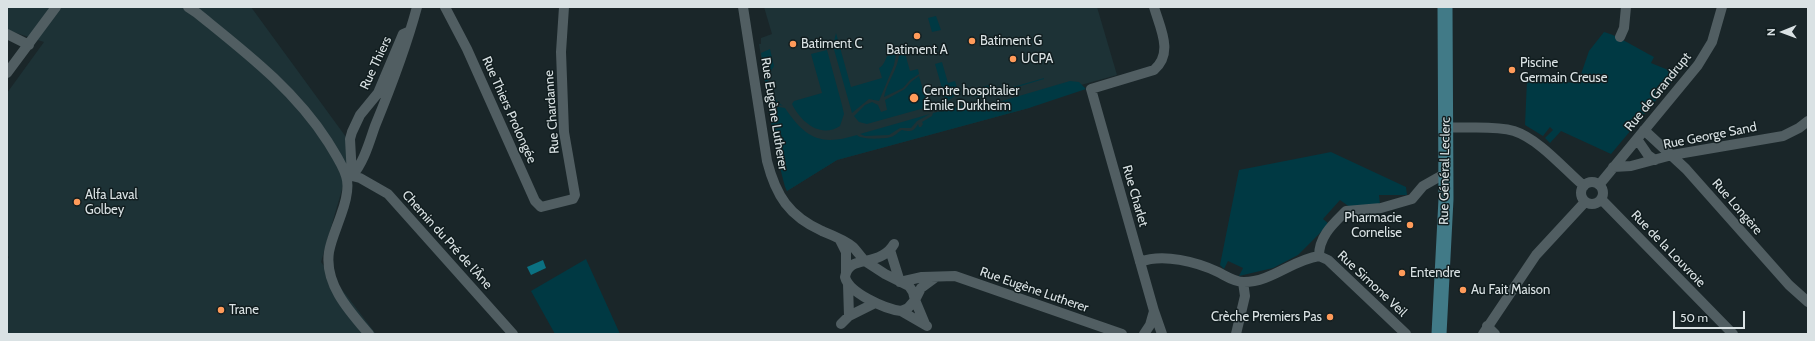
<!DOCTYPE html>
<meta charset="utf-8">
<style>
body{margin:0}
#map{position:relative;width:1815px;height:341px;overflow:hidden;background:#1a2629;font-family:Cabin,sans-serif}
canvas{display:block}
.frame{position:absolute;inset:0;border:8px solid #dae2e4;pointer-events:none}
.north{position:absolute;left:1763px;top:12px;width:40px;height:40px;-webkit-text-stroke:3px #111d1f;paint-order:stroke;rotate:269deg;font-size:11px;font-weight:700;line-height:16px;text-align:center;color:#dae2e4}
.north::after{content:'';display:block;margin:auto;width:14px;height:18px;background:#dae2e4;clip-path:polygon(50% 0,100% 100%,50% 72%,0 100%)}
.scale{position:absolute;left:1673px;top:311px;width:72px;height:18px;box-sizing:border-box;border:2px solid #dae2e4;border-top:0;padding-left:5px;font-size:12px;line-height:14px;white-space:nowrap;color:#dae2e4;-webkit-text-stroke:3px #111d1f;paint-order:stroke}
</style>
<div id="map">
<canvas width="1815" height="341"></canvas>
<div class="frame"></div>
<div class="north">N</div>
<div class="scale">50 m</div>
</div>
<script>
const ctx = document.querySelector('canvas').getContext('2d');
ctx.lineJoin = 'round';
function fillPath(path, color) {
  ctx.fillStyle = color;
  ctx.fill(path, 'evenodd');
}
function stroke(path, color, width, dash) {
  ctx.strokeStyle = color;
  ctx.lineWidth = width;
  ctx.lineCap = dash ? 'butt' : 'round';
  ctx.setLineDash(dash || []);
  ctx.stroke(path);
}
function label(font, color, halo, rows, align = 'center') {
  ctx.font = font + ' Cabin,sans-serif';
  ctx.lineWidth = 3;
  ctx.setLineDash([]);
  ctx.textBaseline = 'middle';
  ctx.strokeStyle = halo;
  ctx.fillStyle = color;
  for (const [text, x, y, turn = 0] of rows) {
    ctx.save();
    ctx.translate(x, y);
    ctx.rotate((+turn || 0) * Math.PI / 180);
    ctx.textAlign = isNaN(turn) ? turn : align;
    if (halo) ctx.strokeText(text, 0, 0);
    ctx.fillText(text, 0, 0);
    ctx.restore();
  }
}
fillPath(new Path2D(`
 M7,7H251L354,148L321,262L376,334H7V260L9,257L7,255V93L44,42L7,30Z
 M764,7H1097L1117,75L1081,85L1029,108L837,160L787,191L776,152L759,44H761V38L772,34Z`), '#1d3236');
fillPath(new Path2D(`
 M936,16L941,30L932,32L928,18Z
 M1604,32C1617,35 1640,50 1654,57L1651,63L1678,74L1611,154L1561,131L1550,143L1545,138L1553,130L1550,127L1543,136L1525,125L1527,80L1578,83L1589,51Z
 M836,33L851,87L882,78L879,68C887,64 884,54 896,48L897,50L894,65L879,101L869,99L852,113L833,46Z
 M903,46L910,71L918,69L919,74L910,80L903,88L884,97C888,79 901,66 899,47Z
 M770,49L774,66C763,82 769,95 783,106L773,102L768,103L761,53Z
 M827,50L842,105L844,114L840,126C820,139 800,121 792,104L794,101L822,93L811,54Z
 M942,62L948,83L955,81L958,91L956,95L946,102L935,64Z
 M919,76L928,107L867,124L859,122L854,116L865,105L872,102L878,105L881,112L887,110L885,100L905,89L911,82Z
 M1044,78V79L984,97L971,96L968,93L996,92Z
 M1070,81L1079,82L1086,89L1029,108L837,160L787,191L785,187L776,152L768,105L785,108C806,139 821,146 857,135C861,140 884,139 891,137C895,136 898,132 902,130C910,132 914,132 918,124L919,127H921L923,124L922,122L932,116L933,113L962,106H985Z
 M989,85L993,90L975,91L971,90Z
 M930,114L917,121L911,128H900L889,135L865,136L860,134Z
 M1331,152L1406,187L1407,195H1379L1380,204L1351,208L1340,200L1323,219L1329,224L1298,255L1273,268L1239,276L1243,268L1228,261L1224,269L1220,265L1239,170Z
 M586,259L620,334H555L531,291Z`), '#003943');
fillPath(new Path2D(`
 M543,260L546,268L531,275L527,267Z`), '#0b7182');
stroke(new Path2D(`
 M188,7L197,13C245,52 294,89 328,142C334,152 343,165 346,176C350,187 345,204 341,215C337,227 331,240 329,252C324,284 350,312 369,334
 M445,7L467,49L535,201L541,207L573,199L575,195L564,132L561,52L564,7
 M743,7L767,161C776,196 789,216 822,231C832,235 845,240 853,247C857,251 861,257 865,261C877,259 888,255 894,244
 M1154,7C1160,28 1174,53 1154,70L1091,89L1154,311
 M410,31L403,34L378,93L360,115L352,132L350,139L352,176L360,178L388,194L513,334
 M7,34L29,45
 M1620,37L1624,28L1626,7
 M7,73L56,7
 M1446,127C1468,129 1493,125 1514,131C1539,139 1564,169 1584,186
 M1644,130L1686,169L1789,285L1808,302
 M1637,139L1648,155L1655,160
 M1613,167L1631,166L1672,155L1783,136L1799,128L1808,121
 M352,176C364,162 369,143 375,126C391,87 406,48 417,7
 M1581 193a11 11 0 1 1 22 0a11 11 0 1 1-22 0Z
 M1599,185L1698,65L1712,42L1722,7
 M1601,199L1733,334
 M840,240L846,252V273
 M890,250L900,282L922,277L955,276L1122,334
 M1319,256L1328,260L1406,334
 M865,261L885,274L909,286L913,292L915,300L908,308L901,311C885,309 849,293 845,277C847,265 855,263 865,261Z
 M1140,262C1163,253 1197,262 1218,272C1226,276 1234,282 1244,282C1271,282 1292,260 1319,256C1319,236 1333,224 1346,211L1381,208L1412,199L1423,186L1446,173
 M848,284L849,316
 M901,311L927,326
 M841,324L849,316L875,303
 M925,324L915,300L921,288L936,277
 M1487,326L1495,334
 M1144,334L1150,325L1154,311L1162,334
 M1236,334L1245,296L1243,282
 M1483,334L1536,255L1585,202`), '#515e62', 10);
stroke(new Path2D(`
 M1439,334L1446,199L1445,7`), '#417a87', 15);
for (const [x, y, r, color] of [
 [917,36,4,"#ff9b5a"],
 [972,41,4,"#ff9b5a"],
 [793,44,4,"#ff9b5a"],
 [1013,59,4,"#ff9b5a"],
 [1512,70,4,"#ff9b5a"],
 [914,98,5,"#ff9b5a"],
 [77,202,4,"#ff9b5a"],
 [1410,225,4,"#ff9b5a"],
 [1402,273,4,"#ff9b5a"],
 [1463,290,4,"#ff9b5a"],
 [221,310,4,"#ff9b5a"],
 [1330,317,4,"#ff9b5a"]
]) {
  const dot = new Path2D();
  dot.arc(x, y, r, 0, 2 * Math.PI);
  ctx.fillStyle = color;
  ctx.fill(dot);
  stroke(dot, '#111d1f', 1.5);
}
label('13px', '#dae2e4', '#111d1f', [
 ["Batiment G",980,41],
 ["Batiment C",801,44],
 ["Batiment A",917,50,"center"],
 ["UCPA",1021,59],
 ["Piscine",1520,63],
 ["Germain Creuse",1520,78],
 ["Centre hospitalier",923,91],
 ["Émile Durkheim",923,106],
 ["Alfa Laval",85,195],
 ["Golbey",85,210],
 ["Pharmacie",1402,218,"right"],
 ["Cornelise",1402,233,"right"],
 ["Entendre",1410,273],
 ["Au Fait Maison",1471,290],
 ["Trane",229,310],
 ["Crèche Premiers Pas",1322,317,"right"]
], 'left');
label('13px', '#dae2e4', '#111d1f', [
 ["Rue Thiers",376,63,-65],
 ["Rue de Grandrupt",1658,92,-51],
 ["Rue Thiers Prolongée",509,110,66],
 ["Rue Chardanne",552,112,-94],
 ["Rue Eugène Lutherer",774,114,81],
 ["Rue George Sand",1710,136,-11],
 ["Rue Général Leclerc",1445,171,-89],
 ["Rue Charlet",1135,196,74],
 ["Rue Longère",1737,207,49],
 ["Chemin du Pré de l'Âne",447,240,48],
 ["Rue de la Louvroie",1668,249,46],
 ["Rue Simone Veil",1372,284,43],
 ["Rue Eugène Lutherer",1034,290,19]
]);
</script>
